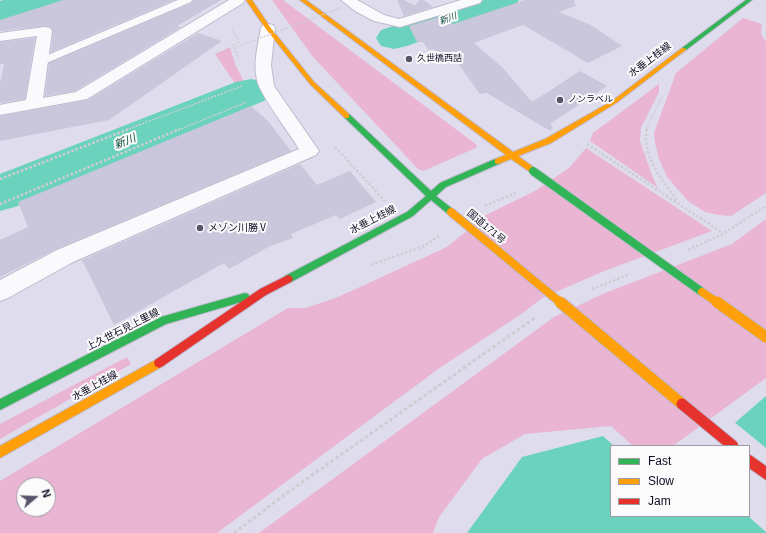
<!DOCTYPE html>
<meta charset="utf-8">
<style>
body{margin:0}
#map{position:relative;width:766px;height:533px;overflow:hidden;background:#dfdded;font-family:Arial,sans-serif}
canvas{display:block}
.legend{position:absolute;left:610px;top:445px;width:140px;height:72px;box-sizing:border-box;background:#fbfbfb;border:1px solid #9d9ba5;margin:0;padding:5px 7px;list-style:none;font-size:12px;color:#100a23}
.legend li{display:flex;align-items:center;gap:8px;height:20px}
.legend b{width:20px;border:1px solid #9d9ba5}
.north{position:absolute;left:16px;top:477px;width:40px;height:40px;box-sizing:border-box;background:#fbfbfb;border:1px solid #9d9ba5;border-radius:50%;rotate:71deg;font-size:11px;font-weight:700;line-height:16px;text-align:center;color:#100a23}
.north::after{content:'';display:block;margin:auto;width:14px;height:18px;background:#58546a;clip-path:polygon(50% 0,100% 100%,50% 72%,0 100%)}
</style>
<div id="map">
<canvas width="766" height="533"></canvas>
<ul class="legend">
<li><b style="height:5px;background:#30b455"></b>Fast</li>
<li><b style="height:5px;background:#ff9f0a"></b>Slow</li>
<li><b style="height:5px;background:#e5322d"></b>Jam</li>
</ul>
<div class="north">N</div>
</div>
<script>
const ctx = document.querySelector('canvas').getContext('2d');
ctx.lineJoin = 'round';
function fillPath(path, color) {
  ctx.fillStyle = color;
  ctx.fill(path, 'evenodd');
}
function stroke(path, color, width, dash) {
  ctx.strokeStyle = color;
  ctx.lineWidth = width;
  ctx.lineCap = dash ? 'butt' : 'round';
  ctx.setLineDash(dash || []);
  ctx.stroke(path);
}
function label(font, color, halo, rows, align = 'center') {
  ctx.font = font + ' Arial,"Noto Sans JP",sans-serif';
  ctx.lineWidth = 4;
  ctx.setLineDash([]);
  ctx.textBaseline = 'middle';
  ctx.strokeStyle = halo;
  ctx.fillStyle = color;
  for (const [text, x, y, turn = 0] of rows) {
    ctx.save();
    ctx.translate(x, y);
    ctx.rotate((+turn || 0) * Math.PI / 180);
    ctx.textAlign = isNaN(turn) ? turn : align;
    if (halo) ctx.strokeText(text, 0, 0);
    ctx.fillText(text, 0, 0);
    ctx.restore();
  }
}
fillPath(new Path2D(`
 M272,0H283L477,145L476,148L423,171L418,169L313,57Z
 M743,18L762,24L761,34L766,42V193L731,216L719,215L705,212L688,201L667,177L659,159L655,143L654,133L676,73Z
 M230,47L235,64L244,82L236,85L215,54Z
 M659,84V92L641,128L640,141L653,178L658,188L590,141L593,133Z
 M586,148L712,231L602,272L542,298L523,313L441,367L217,533H0V481L288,308H306L338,297L447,247L486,215L535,191L569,168ZM24,485H48V509H24Z
 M766,219V378L673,446H633L611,426L525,434L482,459L439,517L433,533H259L554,317L605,293L732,244Z
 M127,357L131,364L0,439V424Z`), '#e9b5d3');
fillPath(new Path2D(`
 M766,396V533H467L522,457L603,436L614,446H611V516H749V446H708Z`), '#6bd2bd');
fillPath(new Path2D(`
 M733,421L766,448V532L748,516L749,446H706Z`), '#dfdded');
fillPath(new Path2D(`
 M3,0H63L58,7L0,21V1Z
 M473,0H519L514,7L509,10L407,46L394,49L381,46L376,38L381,30Z
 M251,79L266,82L272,91L266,100L18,206L0,211V174L236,82Z`), '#6bd2bd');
fillPath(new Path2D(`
 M63,0H174L51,52L53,31L50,27L45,26L0,31V20Z
 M193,0H221L177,26L181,27L75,91L45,96L49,63L192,3Z
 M397,0H404L415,6L419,0H424L433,7L404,16Z
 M525,0H574L576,6L559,12L591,25L622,46L588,63L523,25L474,43L503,68L532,102L580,71L607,86L550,124L553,128L550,131L487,93L480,94L451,54L439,56L434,49L428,50L423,42H417L409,26L443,16L453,24Z
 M198,33L222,41L109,120L0,141V116L88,100Z
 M35,38L25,99L0,103V83L4,64H0V42Z
 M251,106L268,121L291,151L56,249L0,277V240L28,227L18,202Z
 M300,164L317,185L350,171L376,202L340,219L336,215L291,234L293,238L270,246L229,269L224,263L114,325L82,260Z`), '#cac6db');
const lane = new Path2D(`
 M178,0H192L191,2L44,64H36L34,62L36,60Z`);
const street = new Path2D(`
 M229,0H245L243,3L87,99L0,115V105L26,100L37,36L0,41V33L45,27L50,28L52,31L43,98L76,92Z
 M341,0H357L384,15L399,19L461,0H482L480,3L400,27L374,21L355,11Z
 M268,24L273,25L275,28L271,65L274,86L319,151L316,155L73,262L8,298L0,301V280L57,250L299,149C290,134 260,95 257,80C253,63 258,45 261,28L263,25Z`);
const fast = new Path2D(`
 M746,0H752L686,50H682V48Z
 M345,114H349L431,191L440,183L495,159H501L502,161L501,163L446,187L436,196L454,210L455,212L454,214H448L431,200L413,216L291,282H285L283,279L285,276L407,212L426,196L345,118Z
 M245,293L248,294L250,297L248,300L166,324L0,410V399L161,317Z`);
const slow = new Path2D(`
 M246,0H252L270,27L314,82L349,114V118H345L310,84L266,29Z
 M300,0H306L513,152L545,139L612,101L682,48L687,49L616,103L551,143L518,156L536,169L537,171L536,173L533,174L511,159L498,164L495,163V159L506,155Z
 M159,358L163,360L164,363L163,366L0,458V446Z`);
const jam = new Path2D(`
 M288,275L291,276L293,279L291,282L266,295L163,366L159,368L155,366L154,363L155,360L260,289Z
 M749,454L766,466V480L749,468Z`);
stroke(lane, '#bdbacf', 2);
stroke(street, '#bdbacf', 2);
stroke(fast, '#bdbacf', 2);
stroke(slow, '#bdbacf', 2);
stroke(jam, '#bdbacf', 2);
stroke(new Path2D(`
 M232,29L239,42L233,45L239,59
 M126,130L242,86
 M178,130L247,102
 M646,130L663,95`), '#cdcdd2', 1.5, [2, 1.5]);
stroke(new Path2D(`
 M647,129C641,155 663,182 678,201
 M587,144L723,233
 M335,147L385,201
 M0,179L129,129
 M0,204L180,129
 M485,206L517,192
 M688,250L723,234L766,206
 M371,265L424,246L439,236
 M592,289L630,274`), '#cdcdd2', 2.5, [2.5, 2]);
stroke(new Path2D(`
 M234,533L291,490L536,317`), '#cdcdd2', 3, [3.5, 2.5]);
fillPath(lane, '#fafafc');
fillPath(street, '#fafafc');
fillPath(fast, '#30b455');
fillPath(slow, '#ff9f0a');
fillPath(jam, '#e5322d');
const fastBridge = new Path2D(`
 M533,171L702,292`);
const slowBridgeFar1 = new Path2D(`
 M451,212L561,303
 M702,292L718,303`);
const slowBridge = new Path2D(`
 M560,302L682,404
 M717,302L766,337`);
const jamBridge = new Path2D(`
 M682,404L733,446`);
stroke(fastBridge, '#bdbacf', 10, []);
stroke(slowBridgeFar1, '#bdbacf', 10, []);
stroke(slowBridge, '#bdbacf', 13, []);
stroke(jamBridge, '#bdbacf', 13, []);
stroke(new Path2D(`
 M234,48L340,8L342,9`), '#cdcdd2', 1.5, [2, 1.5]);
stroke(fastBridge, '#30b455', 8);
stroke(slowBridgeFar1, '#ff9f0a', 8);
stroke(slowBridge, '#ff9f0a', 11);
stroke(jamBridge, '#e5322d', 11);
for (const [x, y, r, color] of [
 [409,59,4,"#58546a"],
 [560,100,4,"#58546a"],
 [200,228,4,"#58546a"]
]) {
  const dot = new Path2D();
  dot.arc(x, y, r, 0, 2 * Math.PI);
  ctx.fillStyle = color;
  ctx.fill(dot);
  stroke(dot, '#fbfbfb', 1.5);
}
label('italic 9px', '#0b493a', '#fbfbfb', [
 ["新川",448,19,-20]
]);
label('9px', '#100a23', '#fbfbfb', [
 ["久世橋西詰",417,59],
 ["ノンラベル",568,100]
], 'left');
label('10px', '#100a23', '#fbfbfb', [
 ["水垂上桂線",650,60,-37],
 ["水垂上桂線",373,220,-27],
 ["国道171号",486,227,40],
 ["上久世石見上里線",123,330,-27],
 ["水垂上桂線",95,386,-29]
]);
label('10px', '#100a23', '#fbfbfb', [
 ["メゾン川勝Ⅴ",208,228]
], 'left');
label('italic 11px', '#0b493a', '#fbfbfb', [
 ["新川",125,142,-22]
]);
</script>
